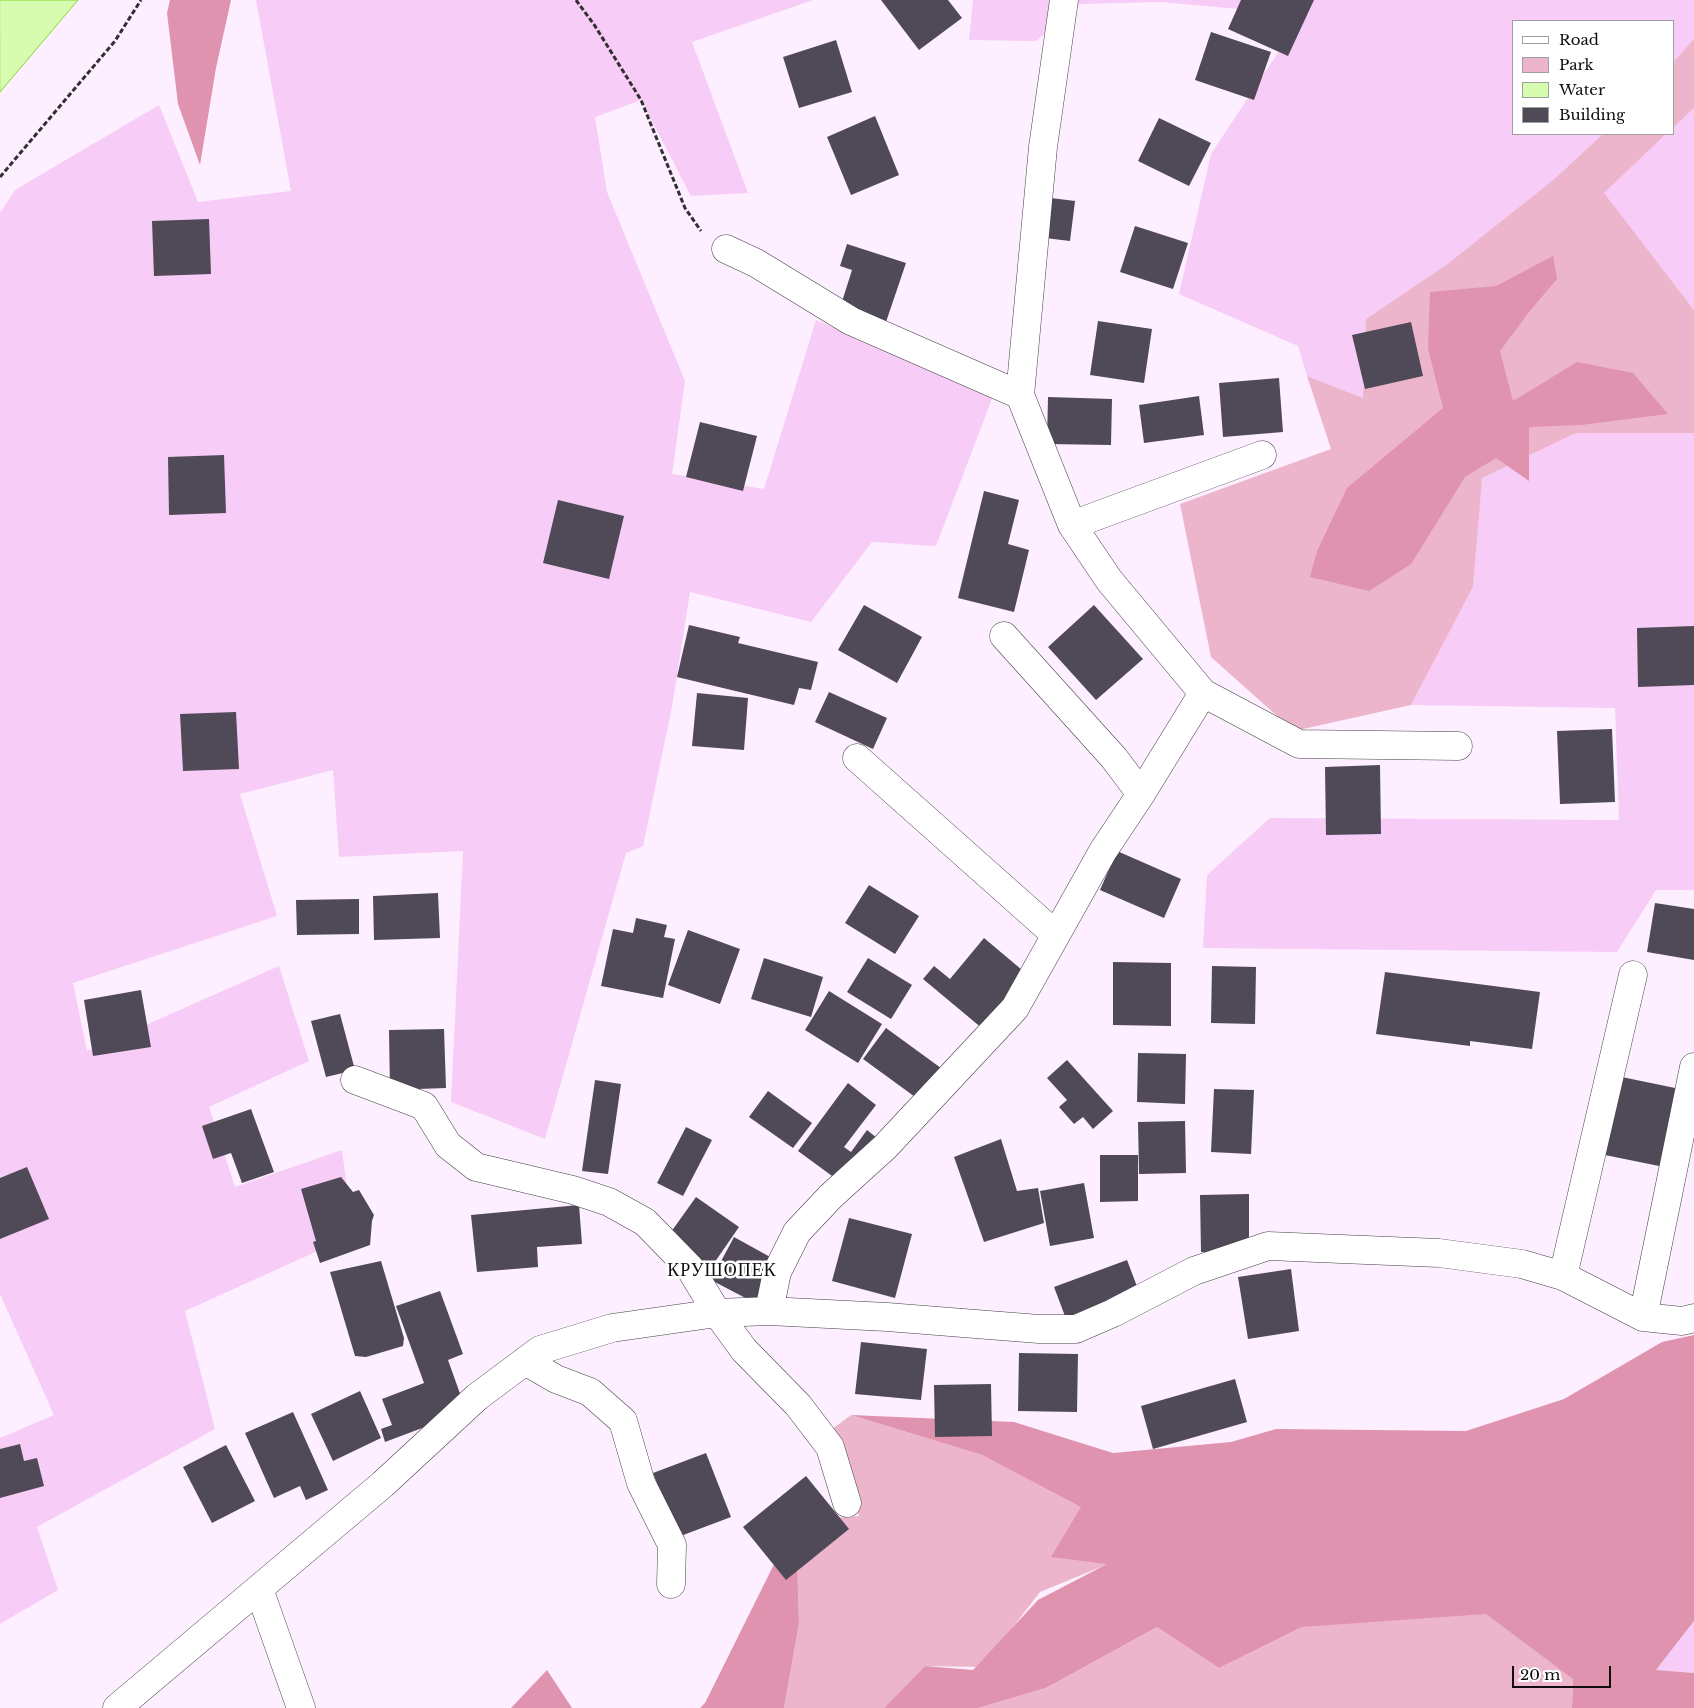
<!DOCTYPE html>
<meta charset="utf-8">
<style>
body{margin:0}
#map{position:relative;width:1694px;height:1708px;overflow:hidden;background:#fdefff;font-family:"Libre Baskerville",serif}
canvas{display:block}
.legend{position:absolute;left:1512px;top:20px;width:162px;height:115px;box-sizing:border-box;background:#fff;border:1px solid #9f9f9f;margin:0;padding:6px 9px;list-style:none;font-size:15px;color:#0e0e0e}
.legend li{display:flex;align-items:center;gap:10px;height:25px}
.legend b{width:25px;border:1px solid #9f9f9f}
.scale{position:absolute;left:1512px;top:1666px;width:99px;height:22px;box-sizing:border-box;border:2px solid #0e0e0e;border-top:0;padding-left:6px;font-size:15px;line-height:18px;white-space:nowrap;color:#0e0e0e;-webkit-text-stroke:4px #fff;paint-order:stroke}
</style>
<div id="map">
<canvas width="1694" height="1708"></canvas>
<ul class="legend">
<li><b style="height:6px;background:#fff"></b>Road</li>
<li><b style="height:14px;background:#edb5cc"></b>Park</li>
<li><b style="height:14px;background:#d7fbaf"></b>Water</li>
<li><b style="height:14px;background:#504957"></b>Building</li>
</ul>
<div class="scale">20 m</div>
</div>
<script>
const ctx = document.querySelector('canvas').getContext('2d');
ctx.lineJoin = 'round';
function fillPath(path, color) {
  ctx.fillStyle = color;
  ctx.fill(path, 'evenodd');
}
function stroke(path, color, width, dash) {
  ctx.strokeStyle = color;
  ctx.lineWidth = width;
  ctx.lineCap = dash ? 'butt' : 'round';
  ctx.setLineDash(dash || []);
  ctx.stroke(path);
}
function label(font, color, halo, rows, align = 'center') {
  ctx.font = font + ' "Libre Baskerville",serif';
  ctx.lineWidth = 5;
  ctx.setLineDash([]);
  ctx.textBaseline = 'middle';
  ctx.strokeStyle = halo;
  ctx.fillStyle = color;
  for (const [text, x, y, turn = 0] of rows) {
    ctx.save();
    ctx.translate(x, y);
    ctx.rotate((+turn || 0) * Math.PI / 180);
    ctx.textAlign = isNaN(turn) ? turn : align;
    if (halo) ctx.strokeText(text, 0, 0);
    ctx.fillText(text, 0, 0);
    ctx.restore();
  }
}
fillPath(new Path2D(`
 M256,0H813L692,42L748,193L691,196L641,100L595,117L607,192L685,381L672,474L764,489L816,320L993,396L936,546L872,542L811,622L690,592L672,707L643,846L626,853L545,1139L451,1102L463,851L339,857L333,770L240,794L277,916L73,983L87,1051L279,966L309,1061L209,1107L235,1187L342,1150L353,1235L185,1311L215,1429L37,1527L58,1590L0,1624V1438L54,1415L0,1294V213L15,190L159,105L198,202L291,191Z
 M973,0H1694V39L1673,62V21H1513V134H1603L1553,180L1446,265L1366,319L1363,398L1307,376L1298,346L1179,294L1211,154L1287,39L1261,11L1161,2L1080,4L1036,41L969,40Z
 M1694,108V310L1603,193L1666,134H1673V128Z
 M1576,433H1694V890H1656L1617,952L1203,948L1207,875L1270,818L1619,820L1615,708L1411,705L1473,587L1481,478Z
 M1694,1621V1673L1656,1670Z`), '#f7ccf7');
fillPath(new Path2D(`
 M1694,39V108L1673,128V62Z
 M1603,134H1666L1604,193L1694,310V433H1576L1482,478L1473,587L1411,705L1294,731L1211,657L1180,504L1331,449L1307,376L1363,398L1366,319L1446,265L1553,180Z
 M851,1415L982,1455L1082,1507L1108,1564L1040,1592L982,1667L925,1666L884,1708H784L799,1623L796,1520L859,1516L831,1430Z
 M1488,1606L1573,1679L1572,1708H978L1046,1688L1157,1627L1219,1668L1302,1627Z`), '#edb5cc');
fillPath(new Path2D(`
 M170,0H231L216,68L200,165L178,104L167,13Z
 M1553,256L1557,279L1529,312L1500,351L1513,401L1577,362L1633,373L1668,414L1581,425L1529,427V481L1496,458L1465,477L1411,564L1369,591L1310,577L1317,551L1347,488L1443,408L1428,349L1430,292L1496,286Z
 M1694,1335V1621L1656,1670L1694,1673V1708H1572L1573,1679L1486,1614L1302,1627L1219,1668L1157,1627L1046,1688L978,1708H884L925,1666L973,1670L1038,1600L1107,1564L1051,1557L1081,1507L982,1455L851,1415L1014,1422L1113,1453L1231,1442L1276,1429L1466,1431L1564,1399L1662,1342Z
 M796,1520L799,1623L784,1708H700L705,1703Z
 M547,1670L572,1708H511Z`), '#df93ae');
const water = new Path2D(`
 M0,0H78L0,92Z`);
fillPath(water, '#d7fbaf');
stroke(water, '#84d730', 1);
fillPath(new Path2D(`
 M881,0H948L962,18L919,50Z
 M1241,0H1314L1288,56L1228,29Z
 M1211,32L1271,52L1254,100L1195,80Z
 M836,40L852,92L799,108L783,57Z
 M875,116L899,175L851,195L827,137Z
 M1159,118L1211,143L1189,186L1138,161Z
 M1051,198L1075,201L1070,241L1045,238Z
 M209,219L211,274L154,276L152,221Z
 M1135,226L1188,243L1173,289L1120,272Z
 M847,244L906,263L886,322L840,308L852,270L840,266Z
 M1098,321L1152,329L1144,383L1090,375Z
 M1411,322L1423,376L1365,389L1352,335Z
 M1279,378L1283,432L1223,437L1219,383Z
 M1199,396L1204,435L1144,443L1139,405Z
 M1048,397L1112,399L1111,445L1047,444Z
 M700,422L757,436L743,491L686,477Z
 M224,455L226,513L169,515L168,457Z
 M984,491L1019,500L1008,544L1029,550L1014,612L958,598Z
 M558,500L624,516L609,579L543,563Z
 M864,605L922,637L897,683L838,650Z
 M1094,605L1143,659L1096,700L1048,647Z
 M689,625L740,637L738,643L818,662L811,690L799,688L794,705L677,677Z
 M1694,626V685L1638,687L1637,628Z
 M829,692L887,718L873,749L815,722Z
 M697,693L748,698L744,750L692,746Z
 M236,712L239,769L183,771L180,714Z
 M1612,729L1615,802L1560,804L1557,731Z
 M1380,765L1381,834L1326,835L1325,767Z
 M1117,851L1181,879L1164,918L1100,890Z
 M869,885L919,916L895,954L845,923Z
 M438,893L440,938L374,940L373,896Z
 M359,899V934L297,935L296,900Z
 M1655,903L1694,909V960L1647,952Z
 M636,918L667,925L664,937L675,939L663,998L601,986L613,929L633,933Z
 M688,930L740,949L720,1004L668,985Z
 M984,938L1028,975L983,1029L923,979L934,966L950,979Z
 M764,958L823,977L811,1017L751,999Z
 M868,958L912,985L891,1019L847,992Z
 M1113,962L1171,963V1026L1113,1025Z
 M1212,966L1256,967L1255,1024L1211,1023Z
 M1385,972L1540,992L1532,1049L1470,1041V1046L1376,1034Z
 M141,990L151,1047L93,1056L84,1000Z
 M829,991L882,1024L858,1063L805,1030Z
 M340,1014L355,1070L326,1077L311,1021Z
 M886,1028L945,1071L922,1102L863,1059Z
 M444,1029L446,1088L390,1090L389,1030Z
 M1138,1053L1186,1054L1185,1104L1137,1102Z
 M1067,1060L1113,1111L1093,1129L1083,1117L1074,1124L1059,1107L1067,1100L1047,1078Z
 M1612,1075L1680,1089L1664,1167L1595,1153Z
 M595,1080L621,1084L608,1174L582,1171Z
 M848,1083L876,1105L844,1147L851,1152L867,1130L877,1138L843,1184L798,1151Z
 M1214,1089L1254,1090L1251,1154L1211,1152Z
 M768,1091L812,1123L793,1148L749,1117Z
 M251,1109L274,1172L242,1183L231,1153L213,1159L202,1126Z
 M1185,1121L1186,1173L1139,1174L1138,1122Z
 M686,1127L712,1140L683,1196L657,1183Z
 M1001,1139L1017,1191L1038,1188L1044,1223L984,1242L954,1157Z
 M1100,1155H1138V1201L1100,1202Z
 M27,1167L49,1219L0,1239V1178Z
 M341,1177L353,1192L359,1190L374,1215L372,1221L370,1245L320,1263L313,1242L316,1241L301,1189Z
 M1084,1183L1094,1238L1050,1246L1040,1191Z
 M1249,1194V1251L1201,1252L1200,1195Z
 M696,1197L739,1227L710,1269L666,1239Z
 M579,1205L582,1244L537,1247L538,1267L477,1272L471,1215Z
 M849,1218L912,1234L895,1298L832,1281Z
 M734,1237L781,1263L759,1305L711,1280Z
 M1127,1260L1141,1297L1068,1324L1054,1287Z
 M381,1261L404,1338L403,1346L366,1357L355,1356L330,1272Z
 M1291,1269L1299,1331L1248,1339L1238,1277Z
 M440,1291L463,1354L448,1360L463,1402L438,1422L385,1442L381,1429L392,1425L382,1399L424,1383L396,1306Z
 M861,1342L927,1349L921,1400L855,1394Z
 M1019,1353L1078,1354L1077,1412L1018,1411Z
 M1235,1379L1247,1422L1153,1449L1141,1406Z
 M991,1384L992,1436L935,1437L934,1385Z
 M360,1391L381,1438L333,1461L311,1414Z
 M293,1412L328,1490L306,1500L300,1486L274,1498L245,1433Z
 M20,1444L24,1461L37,1458L44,1486L0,1498V1449Z
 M226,1445L255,1501L212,1523L183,1467Z
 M706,1453L731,1517L678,1537L653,1473Z
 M806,1476L849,1529L786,1580L743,1527Z`), '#504957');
const minor = new Path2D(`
 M726,249L756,263L851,321L1020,395L1072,525L1109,580L1203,693L1141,794L1103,851L1015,1008L885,1147L831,1196L797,1232L777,1272L769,1311
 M1020,395L1043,147L1064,0
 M1072,525L1262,455
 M1004,636L1114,758L1141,794
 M1203,693L1299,744L1458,746
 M857,758L1056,935
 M355,1080L424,1106L448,1145L476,1167L573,1190L609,1202L645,1222L690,1268L717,1313L744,1350L798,1405L830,1447L847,1503
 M1563,1276L1633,975
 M1643,1317L1694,1067
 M525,1361L556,1379L590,1392L623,1421L641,1483L672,1545L671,1584
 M259,1589L301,1708
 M117,1708L383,1484L477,1397L540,1350L612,1328L717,1313L769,1311L887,1317L1039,1329H1076L1113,1313L1194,1271L1268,1246L1439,1253L1522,1264L1563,1276L1643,1317L1682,1321L1694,1318`);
stroke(minor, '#414141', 29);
stroke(new Path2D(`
 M576,0L595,26L641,100L685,208L701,231
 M0,177L115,41L141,0`), '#303030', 3, [5, 2.5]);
stroke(minor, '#fff', 28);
ctx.letterSpacing = '1px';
label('18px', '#0e0e0e', '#fff', [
 ["КРУШОПЕК",722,1271]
]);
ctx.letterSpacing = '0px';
</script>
